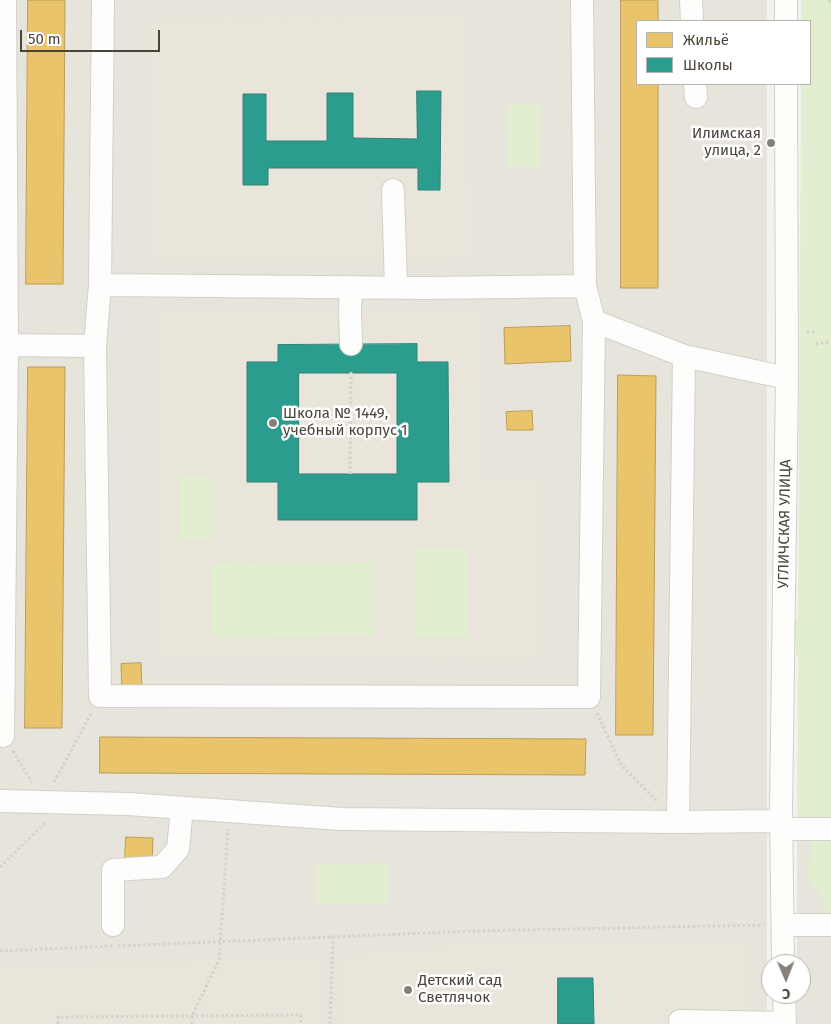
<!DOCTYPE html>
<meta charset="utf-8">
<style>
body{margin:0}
#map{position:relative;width:831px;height:1024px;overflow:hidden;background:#f4f2ee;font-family:"Fira Sans",sans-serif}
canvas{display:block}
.legend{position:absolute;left:636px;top:20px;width:175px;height:65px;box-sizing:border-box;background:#fff;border:1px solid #b7b4b0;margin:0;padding:6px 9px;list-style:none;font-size:15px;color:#4b4439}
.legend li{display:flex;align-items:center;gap:10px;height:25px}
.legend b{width:25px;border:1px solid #b7b4b0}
.north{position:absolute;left:761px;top:954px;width:50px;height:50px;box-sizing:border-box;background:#fff;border:1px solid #b7b4b0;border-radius:50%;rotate:179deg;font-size:14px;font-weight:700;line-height:20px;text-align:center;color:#4b4439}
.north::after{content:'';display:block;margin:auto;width:18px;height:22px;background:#868178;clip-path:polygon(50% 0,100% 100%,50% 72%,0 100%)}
.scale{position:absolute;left:20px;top:30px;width:140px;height:22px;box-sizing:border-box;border:2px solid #4b4439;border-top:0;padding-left:6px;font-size:15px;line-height:18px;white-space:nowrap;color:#4b4439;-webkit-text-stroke:4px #fff;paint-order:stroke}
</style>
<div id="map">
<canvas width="831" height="1024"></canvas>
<ul class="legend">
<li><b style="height:14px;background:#e9c46a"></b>Жильё</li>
<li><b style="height:14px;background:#2a9d8f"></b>Школы</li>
</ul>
<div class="north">С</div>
<div class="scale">50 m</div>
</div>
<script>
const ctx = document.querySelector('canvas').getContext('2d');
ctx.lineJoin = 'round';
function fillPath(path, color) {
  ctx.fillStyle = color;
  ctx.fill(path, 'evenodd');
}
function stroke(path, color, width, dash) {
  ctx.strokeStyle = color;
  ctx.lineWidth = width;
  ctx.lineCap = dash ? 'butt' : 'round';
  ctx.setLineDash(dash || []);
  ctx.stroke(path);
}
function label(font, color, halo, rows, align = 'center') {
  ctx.font = font + ' "Fira Sans",sans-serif';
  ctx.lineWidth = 5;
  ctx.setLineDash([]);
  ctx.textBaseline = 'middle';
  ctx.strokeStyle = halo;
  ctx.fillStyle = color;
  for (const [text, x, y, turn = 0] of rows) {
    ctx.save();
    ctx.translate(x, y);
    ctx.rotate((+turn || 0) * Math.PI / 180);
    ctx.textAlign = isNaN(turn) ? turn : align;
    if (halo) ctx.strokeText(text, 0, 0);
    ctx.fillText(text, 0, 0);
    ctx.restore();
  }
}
fillPath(new Path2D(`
 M0,0H767V21H637V84H767V1024H0Z
 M797,817H831V1024H797V994H801V964H797Z`), '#e7e4dc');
fillPath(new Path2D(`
 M470,16L472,261L152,263L150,17Z
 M155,310L482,311V477L542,478L541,661L154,660Z
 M751,940L750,1024H337L338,956L476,942Z
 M324,957L323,1024H0V965L72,964Z`), '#eae5da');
fillPath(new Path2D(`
 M801,0H831V916C821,907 826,906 821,896C816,887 805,881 807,869C808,862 813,855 812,847C810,836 803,830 802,817H797L798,656L796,655L795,621L798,617L801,84H810V21H801Z
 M509,104H541L540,167H508Z
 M180,477H214V539L180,540Z
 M415,549H467V637H416Z
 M374,562L375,636L212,638L211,563Z
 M388,863V904H317V864Z`), '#e1eecf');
const homes = new Path2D(`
 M28,0H65L63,284H26Z
 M621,0H658V21H637V84H658V288H621Z
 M570,326L571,361L505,364L504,328Z
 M28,367H65L62,728H25Z
 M618,375L656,376L653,735H616Z
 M532,411L533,430H507L506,412Z
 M141,663L142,690H122L121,664Z
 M100,737L586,739L585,775L100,773Z
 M126,837L153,838L152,861L125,860Z`);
fillPath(homes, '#e9c46a');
stroke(homes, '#ba9e5b', 1);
const schools = new Path2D(`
 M417,91H441L440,190H418V168H268V185H243V94H266V141H327V93H353V138L417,139Z
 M417,344V362H448L449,482H417V520H278V482H247V362H278V345ZM299,373H397V474H299Z
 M558,978H593L594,1024H558Z`);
fillPath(schools, '#2a9d8f');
stroke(schools, '#348275', 1);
const minor = new Path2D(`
 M103,0L100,285L95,346L100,696L589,697L594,321
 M582,0L585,286L594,321L684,356L787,378
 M691,0L692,21
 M786,0V21
 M695,84L696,97
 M393,190L396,287
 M100,285L429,288L585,286
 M351,287L350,311L351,344
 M0,345L95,346
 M3,736L7,345L5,0
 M0,801L128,804L342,819L678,822L781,821
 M678,822L684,356
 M782,829H831
 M113,925V870L162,867L178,849L182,808
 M783,925H831
 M783,964L781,807L787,378L786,84
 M784,994L785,1024
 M680,1021L785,1023`);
stroke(minor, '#d2d0cb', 24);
stroke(new Path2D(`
 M829,0L831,3
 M807,332H816
 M816,344L831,342
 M350,474L351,372
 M597,713L621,765L658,802
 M13,751L32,782
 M54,782L92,712
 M0,867L46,822
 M118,946L474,931L764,925
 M0,951L112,946
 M58,1024V1017L301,1015V1024
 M192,1024V1016L219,960L228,829
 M330,1024L333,937`), '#d3d2cc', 3, [2.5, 2.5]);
stroke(minor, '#fdfdfc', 22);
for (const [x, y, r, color] of [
 [771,143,5,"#868178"],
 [273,423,5,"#868178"],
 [408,990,5,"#868178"]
]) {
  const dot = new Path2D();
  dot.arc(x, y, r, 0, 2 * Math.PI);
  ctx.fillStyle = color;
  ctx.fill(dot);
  stroke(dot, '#fff', 2);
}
label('15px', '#4b4439', '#fff', [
 ["Илимская",761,134,"right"],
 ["улица, 2",761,151,"right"],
 ["Школа № 1449,",283,414],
 ["учебный корпус 1",283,431],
 ["Детский сад",418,981],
 ["Светлячок",418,998]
], 'left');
label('15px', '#4b4439', '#fff', [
 ["УГЛИЧСКАЯ УЛИЦА",785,524,-89]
]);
</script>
